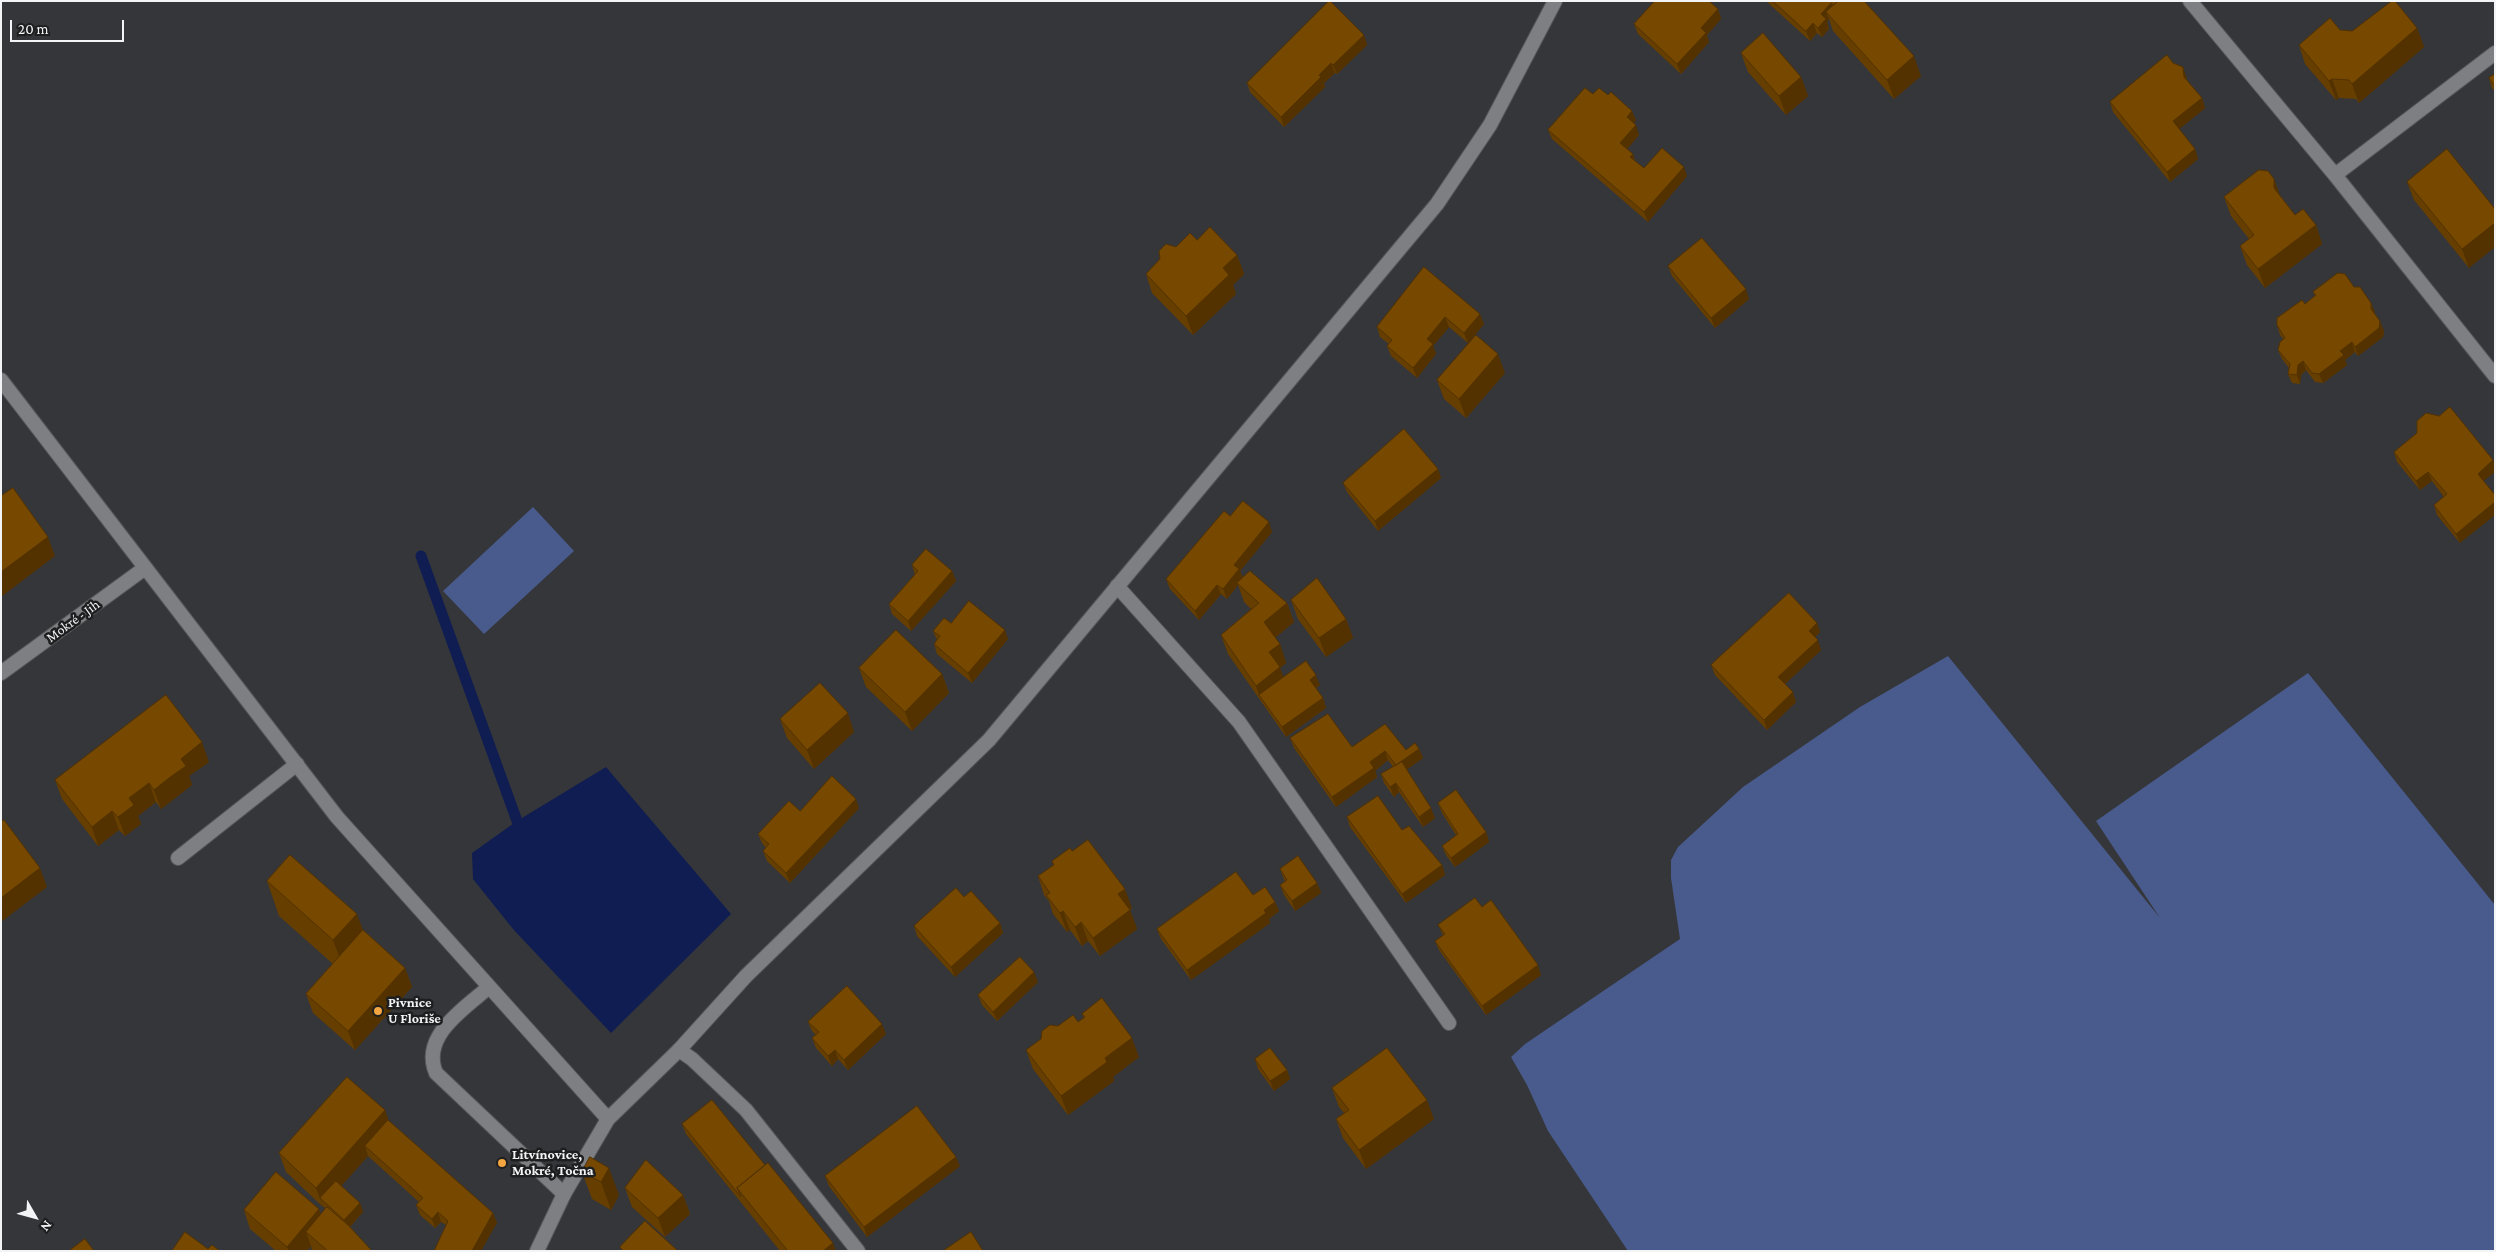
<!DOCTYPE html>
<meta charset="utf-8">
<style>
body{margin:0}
#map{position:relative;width:2496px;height:1252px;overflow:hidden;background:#35363a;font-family:"Crimson Pro",serif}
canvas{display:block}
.frame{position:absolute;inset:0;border:2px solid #f3f4f6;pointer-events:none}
.north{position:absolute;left:10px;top:1192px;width:50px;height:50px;-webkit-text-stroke:4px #1d1e1f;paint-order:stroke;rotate:128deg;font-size:14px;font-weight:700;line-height:20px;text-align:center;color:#f3f4f6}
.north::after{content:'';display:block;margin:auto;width:18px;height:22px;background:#f3f4f6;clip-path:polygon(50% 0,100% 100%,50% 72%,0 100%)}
.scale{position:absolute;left:10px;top:20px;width:114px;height:22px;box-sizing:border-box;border:2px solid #f3f4f6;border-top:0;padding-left:6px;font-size:15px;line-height:18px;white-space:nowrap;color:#f3f4f6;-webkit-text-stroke:4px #1d1e1f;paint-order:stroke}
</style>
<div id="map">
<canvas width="2496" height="1252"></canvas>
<div class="frame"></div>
<div class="north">N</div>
<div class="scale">20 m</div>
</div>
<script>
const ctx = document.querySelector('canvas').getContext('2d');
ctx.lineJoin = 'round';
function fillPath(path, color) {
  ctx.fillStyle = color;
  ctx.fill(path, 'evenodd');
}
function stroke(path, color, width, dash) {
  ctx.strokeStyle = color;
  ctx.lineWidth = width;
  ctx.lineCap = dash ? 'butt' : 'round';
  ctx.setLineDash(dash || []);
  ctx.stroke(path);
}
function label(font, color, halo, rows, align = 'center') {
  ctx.font = font + ' "Crimson Pro",serif';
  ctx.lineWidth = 5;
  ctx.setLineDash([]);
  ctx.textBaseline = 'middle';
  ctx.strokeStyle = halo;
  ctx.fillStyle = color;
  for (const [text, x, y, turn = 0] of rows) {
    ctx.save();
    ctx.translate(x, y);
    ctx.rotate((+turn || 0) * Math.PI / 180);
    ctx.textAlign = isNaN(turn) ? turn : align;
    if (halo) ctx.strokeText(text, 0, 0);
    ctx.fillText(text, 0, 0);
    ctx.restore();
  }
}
fillPath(new Path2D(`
 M533,507L574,551L484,634L443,591Z
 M1948,656L2160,918L2096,821L2308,673L2495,905V1251H1628L1548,1131L1527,1085L1511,1057L1525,1044L1680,939L1671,878V860L1678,847L1743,787L1860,707Z`), '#495b8c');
fillPath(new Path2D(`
 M606,767L731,914L611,1033L513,929L473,879L472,853L517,821Z`), '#0f1d52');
stroke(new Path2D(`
 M421,556L517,821`), '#0f1d52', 11);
const service = new Path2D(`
 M489,987C465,1008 420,1036 436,1073L564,1194`);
const minor = new Path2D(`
 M2190,1L2335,175L2495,376
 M2335,175L2495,53
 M1117,586L1239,722L1449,1023
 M1,673L145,568
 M178,858L297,764
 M679,1050L692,1059L746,1110L858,1251`);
const tertiary = new Path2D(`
 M1,380L337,817L608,1119
 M537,1251L564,1194L608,1119L679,1050L746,976L989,740L1437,204L1490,125L1555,1`);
stroke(service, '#555658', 16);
stroke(minor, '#555658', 16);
stroke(tertiary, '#555658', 16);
stroke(service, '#7d7f83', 14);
stroke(minor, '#7d7f83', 14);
stroke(tertiary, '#7d7f83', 14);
fillPath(new Path2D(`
 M1766,1H1864L1921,76L1894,99L1833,31L1829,19L1827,21L1829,29L1822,37L1817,33L1810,41Z
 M1718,9L1721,19L1707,35L1709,42L1681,74L1638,34L1634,24Z
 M2417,28L2424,47L2359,103L2356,99L2339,98L2336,100L2305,64L2299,45L2340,30L2352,31Z
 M1364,35L1367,45L1337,74L1335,73L1324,83L1325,87L1284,127L1250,92L1247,83Z
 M1741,53L1801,77L1808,96L1786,115L1748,72Z
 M2173,63L2186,76L2187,80L2202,98L2205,108L2179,129L2195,149L2198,159L2170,182L2113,112L2110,102Z
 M2495,74V91L2492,88L2489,78Z
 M1593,94L1636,120L1633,123L1639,135L1627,149L1633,154L1635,161L1644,168L1687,176L1648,222L1552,139L1548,130Z
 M2274,179L2280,196L2295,215L2316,225L2322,244L2265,288L2247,265L2240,246L2249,239L2231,216L2224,197Z
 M2407,182L2495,209L2469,268L2414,200Z
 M1197,240L1237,255L1244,274L1233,285L1236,294L1193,335L1152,293L1146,274L1176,247Z
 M1668,266L1749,299L1715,328L1672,276Z
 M1424,267L1484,324L1468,343L1449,327L1433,346L1436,354L1417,378L1391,356L1387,346L1389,344L1380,337L1377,327Z
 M2354,287L2371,303L2375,314L2384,331L2383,337L2358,356L2355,352L2345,360L2347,365L2323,383L2315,382L2306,370L2301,375L2300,384L2292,383L2288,374L2289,368L2282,359L2278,350L2283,339L2280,335L2277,325L2315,296L2313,292Z
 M1505,373L1466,418L1444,399L1437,380Z
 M2417,433L2484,481L2460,543L2437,515L2434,505L2444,497L2432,481L2420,490L2397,462L2394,452Z
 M1438,469L1441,478L1378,531L1347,492L1343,483Z
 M1230,516L1272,532L1240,571L1243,578L1287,603L1294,622L1275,638L1280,644L1286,663L1280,668L1283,677L1320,685L1316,688L1323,698L1326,708L1286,737L1228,654L1221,635L1251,609L1244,602L1238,585L1227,599L1221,594L1199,620L1170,589L1166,579Z
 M912,565L952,571L956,581L911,631L892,614L889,604L915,575Z
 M1291,600L1346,619L1353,638L1326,657L1298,619Z
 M951,623L1008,639L972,683L937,654L934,644L937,640L933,631Z
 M1817,623L1820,632L1815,637L1821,650L1785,684L1796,702L1767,730L1715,675L1711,665Z
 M859,668L942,674L949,693L912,731L866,687Z
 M780,719L854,732L814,769L787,738Z
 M1290,738L1352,747L1406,750L1419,749L1423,758L1406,770L1435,818L1423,827L1399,792L1394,797L1384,783L1381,774L1393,767L1388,760L1375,771L1377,777L1336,807L1294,748Z
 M209,762L189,776L192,785L161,809L156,802L138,816L141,824L125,836L119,830L98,846L62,799L55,780Z
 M1438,803L1486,832L1489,842L1455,867L1446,855L1442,846L1456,835L1442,813Z
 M859,808L790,883L767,861L763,851L766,848L762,843L758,834L800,811Z
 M1347,817L1402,830L1442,865L1445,875L1406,903L1350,827Z
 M1072,851L1132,908L1130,910L1137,929L1100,956L1088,941L1082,946L1070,930L1067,932L1053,914L1049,901L1044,895L1038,876L1053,865L1052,861Z
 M1280,869L1317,883L1321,893L1295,911L1284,895L1280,885L1285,882Z
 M267,881L363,930L405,968L412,987L355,1050L313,1013L306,994L333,964L279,916Z
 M1253,895L1275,902L1279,911L1269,919L1270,923L1191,980L1161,939L1157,929Z
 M964,897L1000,923L1003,933L955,977L917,936L914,926Z
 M1482,907L1541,975L1486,1015L1439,950L1435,941L1443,935L1438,925Z
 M1038,982L997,1021L982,1005L978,995Z
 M1082,1014L1139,1057L1113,1077L1114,1081L1068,1115L1033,1069L1026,1050L1058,1026L1078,1022L1084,1018Z
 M808,1022L886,1034L848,1070L838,1059L832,1066L816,1048L812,1038L816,1035L812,1031Z
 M1255,1059L1287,1070L1290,1079L1274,1091L1258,1069Z
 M1332,1088L1434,1119L1366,1169L1343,1138L1336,1119L1344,1113L1339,1107Z
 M385,1110L388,1120L493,1213L497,1223L446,1225L441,1222L435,1228L420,1215L416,1205L419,1202L368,1156L341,1186L360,1203L363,1212L350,1227L372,1251H312L311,1246L307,1251H276L250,1229L244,1210L321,1214L325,1208L323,1206V1207L286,1172L279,1153Z
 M682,1124L836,1251H780L686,1134Z
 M590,1157L619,1195L611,1210L592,1199L582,1172Z
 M960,1166L867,1237L829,1186L825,1176Z
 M625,1188L683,1195L690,1214L665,1237L632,1207Z`), '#653e00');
fillPath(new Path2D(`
 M1831,3L1835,12H1826L1829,19L1827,21L1829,29L1822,37L1818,28L1821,14Z
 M1718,9L1721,19L1707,35L1709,42L1681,74L1677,64L1701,28Z
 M1813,23L1817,33L1810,41L1806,31Z
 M2417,28L2424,47L2359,103L2352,84Z
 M1364,35L1367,45L1337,74L1333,65Z
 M1914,56L1921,76L1894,99L1887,80Z
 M1331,63L1335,73L1324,83L1325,87L1284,127L1281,117L1319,75Z
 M2183,67L2186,76L2188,87L2184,77Z
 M1801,77L1808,96L1786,115L1779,96Z
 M2332,79L2339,98L2336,100L2329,81Z
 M2202,98L2205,108L2177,131L2173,121Z
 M1632,111L1636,120L1630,127L1627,117Z
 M1636,125L1639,135L1624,153L1620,143Z
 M2195,149L2198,159L2170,182L2167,172Z
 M1633,154L1636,164L1630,157Z
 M1684,167L1687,176L1648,222L1644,212Z
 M2274,179L2281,198L2274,188Z
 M2495,223V247L2469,268L2462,249Z
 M2316,225L2322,244L2265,288L2258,269Z
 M1237,255L1244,274L1233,285L1236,294L1193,335L1186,316L1223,268Z
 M1746,289L1749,299L1715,328L1711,318Z
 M2371,303L2375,312L2374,318L2371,309Z
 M1480,314L1484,324L1468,343L1464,333Z
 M1445,317L1449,327L1433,346L1436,354L1417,378L1413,368L1427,339Z
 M2380,321L2384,331L2383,337L2358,356L2355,347Z
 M2352,342L2355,352L2345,360L2347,365L2323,383L2319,374L2340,351Z
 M1498,354L1505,373L1466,418L1459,399Z
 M2303,361L2306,370L2301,375L2300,384L2297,375L2298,365Z
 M2493,460L2495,464V472L2481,483L2478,474Z
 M1438,469L1441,478L1378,531L1375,521Z
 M2428,472L2432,481L2420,490L2416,481Z
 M2495,502V515L2460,543L2456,534Z
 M1269,522L1272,532L1240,571L1243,579L1237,583L1238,585L1227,599L1223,589L1234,565Z
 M48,537L55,556L1,597V572Z
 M952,571L956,581L911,631L908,621Z
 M1217,585L1221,594L1199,620L1195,611Z
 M1287,603L1294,622L1271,641L1264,622Z
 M1346,619L1353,638L1326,657L1319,638Z
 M1817,623L1820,632L1812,640L1809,631Z
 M1005,630L1008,639L972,683L968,673Z
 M1818,640L1821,650L1782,687L1778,677Z
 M1280,644L1286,663L1280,668L1287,686L1259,695L1256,686L1269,652Z
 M942,674L949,693L912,731L905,712Z
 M1316,675L1320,685L1313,689L1310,680Z
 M1793,692L1796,702L1767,730L1764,720Z
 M1323,698L1326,708L1286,737L1282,727Z
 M848,713L854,732L814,769L807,750Z
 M202,742L209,762L189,776L192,785L161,809L154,790L181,759Z
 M1419,749L1423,758L1399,775L1396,765Z
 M1385,751L1388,760L1375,771L1377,777L1336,807L1332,797L1370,762Z
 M149,783L156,802L138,816L141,824L125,836L118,817L129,798Z
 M1396,783L1399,792L1394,797L1390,787Z
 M856,799L859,808L790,883L786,873Z
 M1431,808L1435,818L1423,827L1419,817Z
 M112,811L119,830L98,846L92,827Z
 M1486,832L1489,842L1455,867L1451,858Z
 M1442,865L1445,875L1406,903L1402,894Z
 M40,868L47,887L1,922V898Z
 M1317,883L1321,893L1295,911L1292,901Z
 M1125,889L1132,908L1125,913L1118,894Z
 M1275,902L1279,911L1269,919L1270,923L1191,980L1187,970Z
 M1130,910L1137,929L1100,956L1093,938Z
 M1063,911L1070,930L1067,932L1060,913Z
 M357,914L370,949L346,975L333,940Z
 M1081,922L1088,941L1082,946L1075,927Z
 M1000,923L1003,933L955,977L951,967Z
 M1538,965L1541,975L1486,1015L1482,1006Z
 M405,968L412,987L355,1050L348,1031Z
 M1034,972L1038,982L997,1021L993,1012Z
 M882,1024L886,1034L848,1070L844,1060Z
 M1132,1038L1139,1057L1113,1077L1114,1081L1068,1115L1061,1096L1105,1058Z
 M835,1050L838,1059L832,1066L828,1056Z
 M1287,1070L1290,1079L1274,1091L1270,1081Z
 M1427,1100L1434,1119L1366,1169L1359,1150Z
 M385,1110L392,1130L365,1146L368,1156L326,1203L320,1198L323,1206V1207L316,1188Z
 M956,1157L960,1166L867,1237L864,1227Z
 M609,1168L619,1195L611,1210L601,1182Z
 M683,1195L690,1214L665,1237L658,1218Z
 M360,1203L363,1212L347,1230L344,1220Z
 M319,1209L326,1228L306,1232L311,1246L307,1251H289L287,1247Z
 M438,1212L441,1222L435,1228L432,1219Z
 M493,1213L497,1223L481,1251H472Z
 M833,1243L836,1251H823Z`), '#533200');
const building = new Path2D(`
 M1329,1H1330L1364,35L1333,65L1331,63L1319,75L1321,77L1281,117L1247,83Z
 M1655,1H1709L1718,9L1701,28L1706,33L1677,64L1634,24Z
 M1773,1H1838L1834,5L1831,3L1821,14L1826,19L1818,28L1813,23L1806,31Z
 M1838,1H1864L1914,56L1887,80L1826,12Z
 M2392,1H2395L2417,28L2352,84L2349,80L2332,79L2329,81L2299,45L2330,18L2340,30L2352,31Z
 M1763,33L1801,77L1779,96L1741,53Z
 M2167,55L2173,63L2183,67L2184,77L2202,98L2173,121L2195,149L2167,172L2110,102Z
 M2495,74V86L2489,78Z
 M1585,88L1593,94L1599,88L1608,95L1611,92L1632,111L1627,117L1636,125L1620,143L1633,154L1630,157L1644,168L1662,148L1684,167L1644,212L1548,130Z
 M2447,149L2495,209V223L2462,249L2407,182Z
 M2259,170L2268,171L2274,179V188L2295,215L2303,209L2316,225L2258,269L2240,246L2254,235L2224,197Z
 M1210,227L1237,255L1223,268L1229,275L1186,316L1146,274L1160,259L1159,251L1166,244L1176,247L1190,233L1197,240Z
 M1702,238L1746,289L1711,318L1668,266Z
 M1424,267L1480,314L1464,333L1445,317L1427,339L1433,344L1413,368L1387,346L1392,340L1377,327Z
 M2338,273L2345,274L2354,287H2360L2371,303V309L2380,321L2379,328L2355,347L2352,342L2340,351L2344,355L2319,374L2312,373L2303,361L2298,365L2297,375L2288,374L2290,364L2278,350L2280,342L2285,338L2277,325V318L2302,300L2305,304L2316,295L2313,292Z
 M1476,335L1498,354L1459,399L1437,380Z
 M2450,407L2493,460L2478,474L2495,495V502L2456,534L2434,505L2447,494L2428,472L2416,481L2394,452L2417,433V421L2426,413L2439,416Z
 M1404,429L1438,469L1375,521L1343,483Z
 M13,488L48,537L1,572V496Z
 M1243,501L1269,522L1234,565L1239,569L1223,589L1217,585L1195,611L1166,579L1224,511L1230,516Z
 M926,549L952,571L908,621L889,604L918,571L912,565Z
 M1250,571L1287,603L1264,622L1280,644L1269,652L1280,667L1256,686L1221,635L1259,603L1237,583Z
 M1317,578L1346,619L1319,638L1291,600Z
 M1789,593L1817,623L1809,631L1818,640L1778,677L1793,692L1764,720L1711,665Z
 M969,601L1005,630L968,673L934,644L940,636L933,631L944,618L951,623Z
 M896,630L942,674L905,712L859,668Z
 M1306,661L1316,675L1310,680L1323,698L1282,727L1259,695Z
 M820,683L848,713L807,750L780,719Z
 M166,695L202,742L181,759L186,766L169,778L154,790L149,783L129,798L134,805L118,817L112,811L92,827L55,780Z
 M1328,714L1352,747L1385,724L1406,750L1415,743L1419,749L1396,765L1385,751L1370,762L1374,768L1332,797L1290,738Z
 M1402,762L1431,808L1419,817L1396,783L1390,787L1381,774Z
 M832,776L856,799L786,873L763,851L769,844L758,834L789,801L800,811Z
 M1456,790L1486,832L1451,858L1442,846L1458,834L1438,803Z
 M1378,796L1402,830L1409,826L1442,865L1402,894L1347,817Z
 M4,820L40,868L1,898V822Z
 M1088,840L1125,889L1118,894L1130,910L1093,938L1081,922L1075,927L1063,911L1060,913L1046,895L1050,893L1038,876L1054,865L1052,861L1070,848L1072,851Z
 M290,855L357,914L333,940L267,881Z
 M1298,856L1317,883L1292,901L1280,885L1287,880L1280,869Z
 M1236,872L1253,895L1265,887L1275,902L1264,910L1266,913L1187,970L1157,929Z
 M956,888L964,897L971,891L1000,923L951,967L914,926Z
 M1475,898L1482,907L1491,900L1538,965L1482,1006L1435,941L1445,934L1438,925Z
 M363,930L405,968L348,1031L306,994Z
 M1020,957L1034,972L993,1012L978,995Z
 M847,986L882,1024L844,1060L835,1050L828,1056L812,1038L819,1032L808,1022Z
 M1102,998L1132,1038L1105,1058L1107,1062L1061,1096L1026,1050L1041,1039L1042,1031L1050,1025L1058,1026L1073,1015L1078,1022L1085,1017L1082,1014Z
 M1270,1048L1287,1070L1270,1081L1255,1059Z
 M1387,1048L1427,1100L1359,1150L1336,1119L1349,1110L1332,1088Z
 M347,1077L385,1110L316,1188L279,1153Z
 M712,1100L765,1165L737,1188L741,1197L682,1124Z
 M917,1106L956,1157L864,1227L825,1176Z
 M388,1120L493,1213L472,1251H434L448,1221L438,1212L432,1219L416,1205L423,1198L365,1146Z
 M590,1157L609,1168L601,1182L582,1172Z
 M646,1160L683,1195L658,1218L625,1188Z
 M768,1163L833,1243L823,1251H788L737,1188Z
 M276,1172L319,1209L287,1247L244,1210Z
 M336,1181L360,1203L344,1220L320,1198Z
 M327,1207L348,1225L372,1251H328L306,1232Z
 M645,1221L678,1251H623L620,1247Z
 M185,1232L208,1249L212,1245L220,1251H172Z
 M971,1232L983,1251H943Z
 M85,1239L94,1251H69Z`);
fillPath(building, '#764800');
stroke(building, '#533200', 1);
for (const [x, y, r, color] of [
 [378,1011,5,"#f2a541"],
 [502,1163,5,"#f2a541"]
]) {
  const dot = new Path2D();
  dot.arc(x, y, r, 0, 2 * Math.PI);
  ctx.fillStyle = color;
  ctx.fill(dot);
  stroke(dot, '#1d1e1f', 2);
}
label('14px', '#f3f4f6', '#1d1e1f', [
 ["Mokré - Jih",73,621,-36]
]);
label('bold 14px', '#f3f4f6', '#1d1e1f', [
 ["Pivnice",388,1003],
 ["U Floriše",388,1019],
 ["Litvínovice,",512,1155],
 ["Mokré, Točna",512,1171]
], 'left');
</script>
